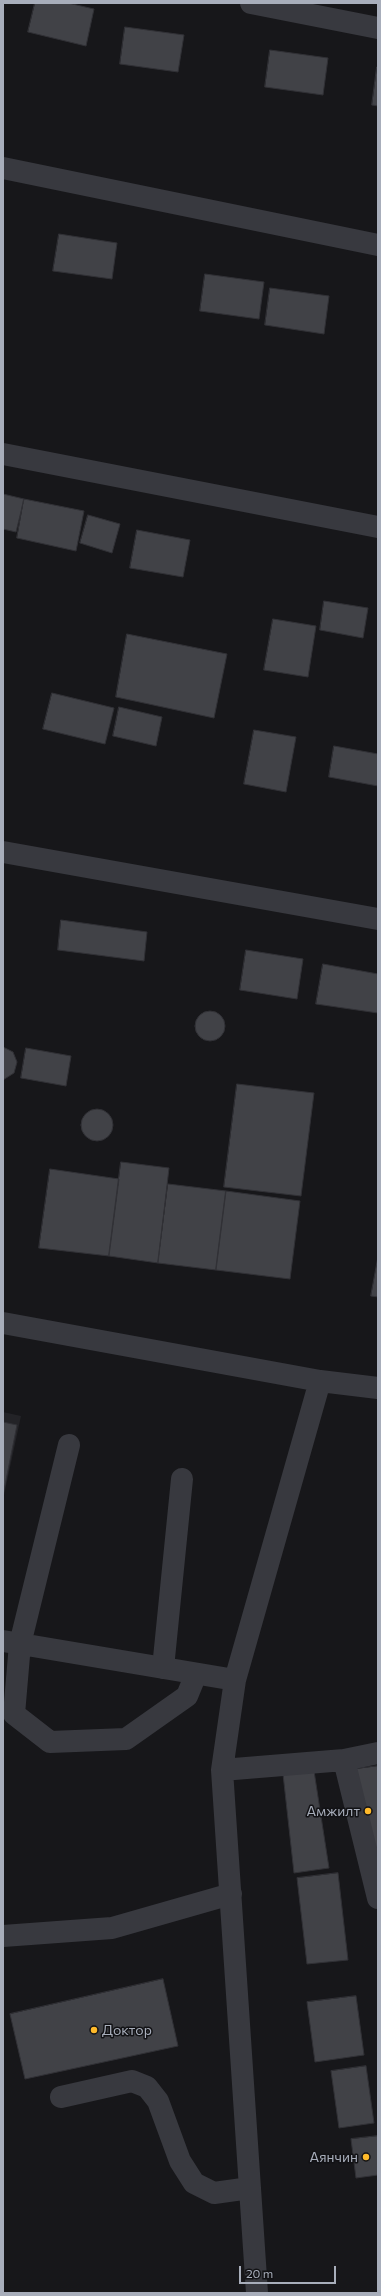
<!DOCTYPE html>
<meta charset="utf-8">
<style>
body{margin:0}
#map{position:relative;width:381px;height:2296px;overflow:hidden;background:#17171a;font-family:Commissioner,sans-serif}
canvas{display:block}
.frame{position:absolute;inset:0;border:4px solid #a8aebb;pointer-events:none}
.scale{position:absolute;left:239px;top:2266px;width:97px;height:18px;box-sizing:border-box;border:2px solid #a8aebb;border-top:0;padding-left:5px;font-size:12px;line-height:14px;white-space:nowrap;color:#a8aebb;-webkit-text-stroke:3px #121215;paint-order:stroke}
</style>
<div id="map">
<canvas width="381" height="2296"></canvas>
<div class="frame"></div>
<div class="scale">20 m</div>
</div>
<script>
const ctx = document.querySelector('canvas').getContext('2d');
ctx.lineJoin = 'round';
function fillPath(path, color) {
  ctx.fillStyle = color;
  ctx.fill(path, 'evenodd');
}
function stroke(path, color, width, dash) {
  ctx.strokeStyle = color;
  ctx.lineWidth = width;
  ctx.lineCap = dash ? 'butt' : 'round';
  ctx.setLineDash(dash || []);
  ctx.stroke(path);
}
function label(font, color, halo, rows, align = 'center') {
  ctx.font = font + ' Commissioner,sans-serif';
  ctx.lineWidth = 3;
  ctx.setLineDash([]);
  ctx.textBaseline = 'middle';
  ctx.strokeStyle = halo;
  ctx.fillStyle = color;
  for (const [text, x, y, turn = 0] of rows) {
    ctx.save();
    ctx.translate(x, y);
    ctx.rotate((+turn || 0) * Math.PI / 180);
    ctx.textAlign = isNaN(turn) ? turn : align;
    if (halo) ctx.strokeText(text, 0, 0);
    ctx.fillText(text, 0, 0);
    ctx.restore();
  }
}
fillPath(new Path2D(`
 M3,1412L21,1416L3,1500Z`), '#232327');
const building = new Path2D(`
 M35,3H68L94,9L86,46L28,32Z
 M125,27L184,35L178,72L120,64Z
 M270,50L328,58L323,95L265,87Z
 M377,67H378V106L372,105Z
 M59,234L117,243L112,279L53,271Z
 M205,274L264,282L259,319L200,311Z
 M270,288L329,296L324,334L265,325Z
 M3,494L24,499L16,532L3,529Z
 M24,499L84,511L76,551L17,538Z
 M88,515L120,524L112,553L80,543Z
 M137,530L190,540L183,577L130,568Z
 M324,601L368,608L363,638L320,630Z
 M273,619L316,626L308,677L264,670Z
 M127,634L227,654L214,718L116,697Z
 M52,693L114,708L105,744L43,729Z
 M119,707L162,717L156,746L113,736Z
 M254,730L296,737L286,792L244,784Z
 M334,746L378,754V786L329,777Z
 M61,920L147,932L144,961L58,950Z
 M246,950L303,959L297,999L240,990Z
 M323,964L378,974V1013L316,1004Z
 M195 1026a15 15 0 1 1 30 0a15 15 0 1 1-30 0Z
 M3,1047L13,1052L17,1062L14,1073L3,1080Z
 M26,1048L71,1056L66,1086L21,1078Z
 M237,1084L314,1093L301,1196L224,1187Z
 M81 1125a16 16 0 1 1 32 0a16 16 0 1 1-32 0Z
 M121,1162L169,1168L158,1263L109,1256Z
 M50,1169L119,1179L109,1256L39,1248Z
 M168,1184L226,1191L216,1270L158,1263Z
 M226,1191L300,1201L290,1279L216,1270Z
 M378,1257V1297L371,1296Z
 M3,1422L17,1425L3,1495Z
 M378,1766V1853L348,1770Z
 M314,1771L329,1868L294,1873L283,1774Z
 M338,1873L348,1960L307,1964L297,1878Z
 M163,1979L178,2046L25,2079L10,2014Z
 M356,1996L364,2055L315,2062L307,2002Z
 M366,2066L374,2123L339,2128L331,2071Z
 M378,2136V2175L356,2178L351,2139Z`);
fillPath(building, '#414247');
stroke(building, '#313136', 1);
stroke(new Path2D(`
 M251,3L378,28
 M3,168L378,245
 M3,454L378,527
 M3,852L378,919
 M3,1323L320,1381L378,1388
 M69,1445L20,1644L14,1714L50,1742L126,1739L187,1696L196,1674
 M3,1641L235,1680L320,1381
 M163,1668L182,1479
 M235,1680L222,1770L257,2293
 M344,1760L378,1898
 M222,1770L344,1760L378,1753
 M3,1936L112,1928L231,1894
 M61,2097L132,2081L147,2087L158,2101L180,2161L194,2183L214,2193L250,2188`), '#38393f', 22);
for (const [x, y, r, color] of [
 [368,1811,4,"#ffba2a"],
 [94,2030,4,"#ffba2a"],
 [366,2157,4,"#ffba2a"]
]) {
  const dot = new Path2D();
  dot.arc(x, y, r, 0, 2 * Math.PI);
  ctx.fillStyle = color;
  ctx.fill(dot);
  stroke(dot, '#121215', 1.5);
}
label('14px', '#a8aebb', '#121215', [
 ["Амжилт",360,1811],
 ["Доктор",102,2030,"left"],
 ["Аянчин",358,2157]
], 'right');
</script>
